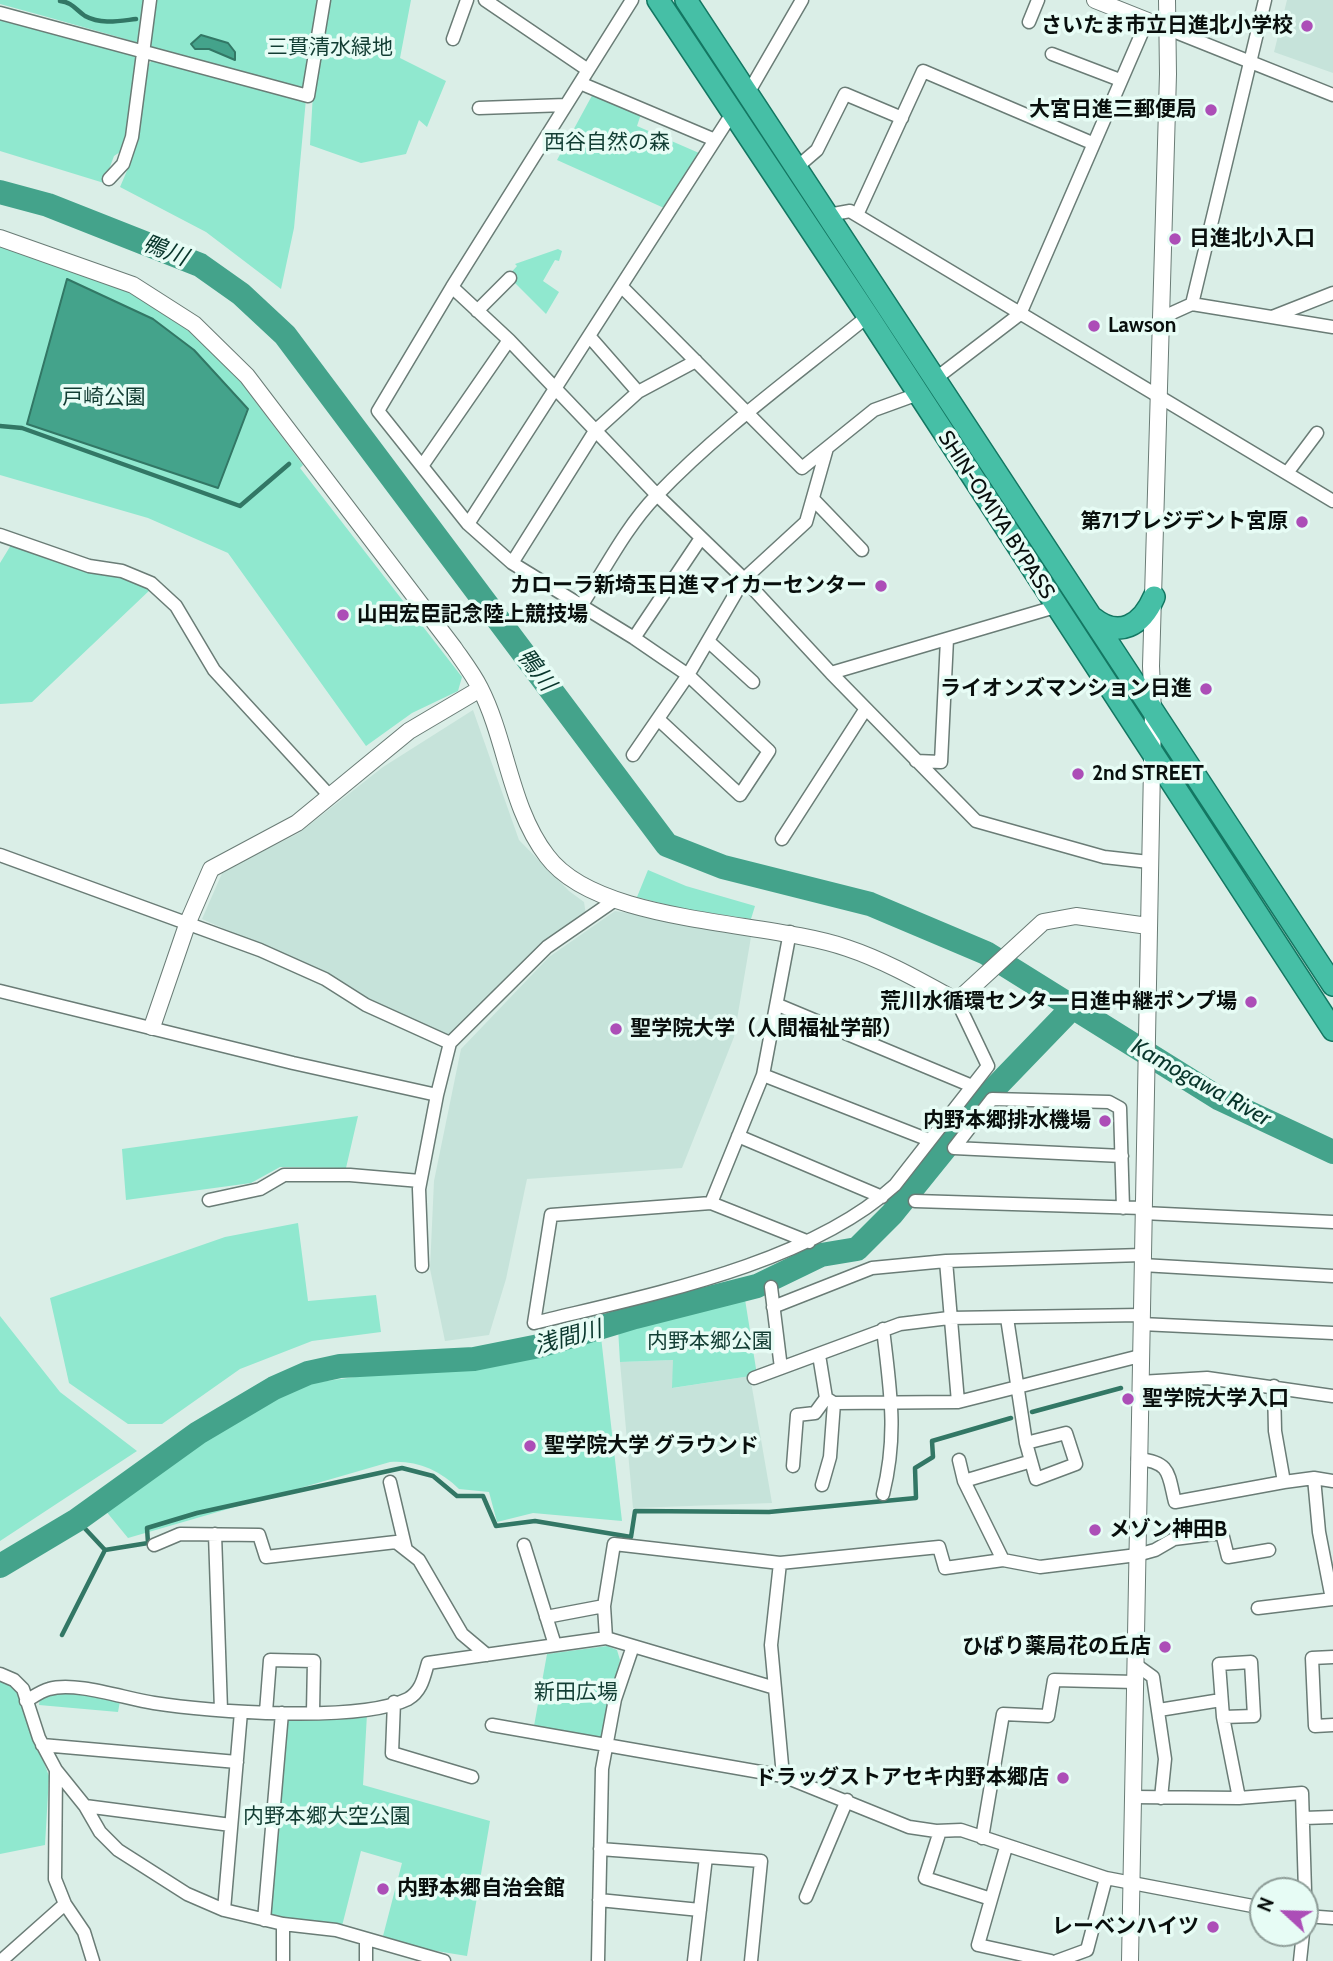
<!DOCTYPE html>
<meta charset="utf-8">
<style>
body{margin:0}
#map{position:relative;width:1333px;height:1961px;overflow:hidden;background:#daeee7;font-family:Cabin,sans-serif}
canvas{display:block}
.north{position:absolute;left:1249px;top:1877px;width:70px;height:70px;box-sizing:border-box;background:#e7fcf5;border:2px solid #8e9d98;border-radius:50%;rotate:292deg;font-size:19px;font-weight:700;line-height:28px;text-align:center;color:#090f0d}
.north::after{content:'';display:block;margin:auto;width:24px;height:32px;background:#ac4eb7;clip-path:polygon(50% 0,100% 100%,50% 72%,0 100%)}
</style>
<div id="map">
<canvas width="1333" height="1961"></canvas>
<div class="north">N</div>
</div>
<script>
const ctx = document.querySelector('canvas').getContext('2d');
ctx.lineJoin = 'round';
function fillPath(path, color) {
  ctx.fillStyle = color;
  ctx.fill(path, 'evenodd');
}
function stroke(path, color, width, dash) {
  ctx.strokeStyle = color;
  ctx.lineWidth = width;
  ctx.lineCap = dash ? 'butt' : 'round';
  ctx.setLineDash(dash || []);
  ctx.stroke(path);
}
function label(font, color, halo, rows, align = 'center') {
  ctx.font = font + ' Cabin,"Noto Sans JP",sans-serif';
  ctx.lineWidth = 7;
  ctx.setLineDash([]);
  ctx.textBaseline = 'middle';
  ctx.strokeStyle = halo;
  ctx.fillStyle = color;
  for (const [text, x, y, turn = 0] of rows) {
    ctx.save();
    ctx.translate(x, y);
    ctx.rotate((+turn || 0) * Math.PI / 180);
    ctx.textAlign = isNaN(turn) ? turn : align;
    if (halo) ctx.strokeText(text, 0, 0);
    ctx.fillText(text, 0, 0);
    ctx.restore();
  }
}
fillPath(new Path2D(`
 M1287,0H1333V73L1274,52Z
 M473,710L519,840L569,891L584,902L586,915L545,940L447,1037L369,1001L331,976L202,919L223,871L299,833L383,767Z
 M615,911L676,920L751,937L734,1037L682,1168L527,1179L506,1279L489,1335L445,1341L430,1269L434,1181L461,1049L549,957Z
 M673,1360V1388L750,1376L772,1503L633,1508L620,1362Z`), '#c6e3da');
fillPath(new Path2D(`
 M0,0H411L400,58L446,81L427,127L419,120L406,154L361,163L310,145L313,93C208,64 105,32 0,4Z
 M0,15L139,50L129,136L123,150L114,156L104,183L0,151Z
 M155,57L306,99L294,228L281,289L206,232L120,187L132,159L149,64Z
 M595,90L642,111L637,126L699,153L664,208L557,160Z
 M0,244L144,297L202,340L228,365L303,465L300,468L462,677L458,691L412,713L366,746L228,553L148,518L0,475Z
 M558,249L562,251L559,261L555,260L543,281L559,292L546,314L508,276L517,266L515,264Z
 M11,545L90,573L121,577L152,588L32,702L0,704V563Z
 M648,870L686,886L755,906L751,919L683,909L637,897Z
 M358,1116L346,1168L280,1167L251,1183L126,1200L122,1149Z
 M298,1223L308,1301L376,1295L381,1332L312,1341L240,1369L162,1424H128L69,1383L50,1298L225,1237Z
 M744,1293L757,1375L672,1388L673,1360L620,1362L618,1328Z
 M0,1316L60,1392L137,1451L0,1541Z
 M601,1337L622,1521L533,1513L497,1522L489,1492L459,1489C440,1470 416,1460 390,1462L128,1538L105,1510L231,1420L312,1383L383,1373L490,1367Z
 M607,1646L617,1650L620,1660L602,1739L534,1726L547,1654Z
 M0,1678L16,1688L49,1776L45,1845L0,1854Z
 M60,1691L120,1701L118,1712L39,1705L40,1697Z
 M367,1714L363,1785L490,1821L467,1956L424,1949L383,1936L402,1863L361,1851L342,1926L268,1915L288,1721Z`), '#90e8cf');
const water = new Path2D(`
 M201,35L228,43L235,52V60L209,49H195L191,44Z
 M67,279L153,319L194,350L248,409L218,488L27,424Z`);
fillPath(water, '#44a38b');
stroke(water, '#327765', 2);
stroke(new Path2D(`
 M60,1C72,2 76,10 85,16C102,25 119,21 136,19
 M0,426L22,428L240,506L289,464
 M1032,1412L1121,1388
 M77,1520L105,1550L148,1543L147,1528L197,1513L402,1468L433,1476L457,1496H483L496,1526L535,1521L631,1537L635,1511L769,1512L916,1498L915,1468L933,1457L932,1441L1011,1418
 M62,1635L105,1550`), '#327765', 4.5);
stroke(new Path2D(`
 M0,192L48,205L200,265L241,294L285,335L667,845L723,867L870,904L986,953L1220,1099L1333,1152
 M0,1566L77,1520L198,1433L274,1388L308,1373L340,1366L474,1359L539,1346L635,1317L757,1286L821,1255L857,1249L892,1214L989,1094L1072,1008`), '#44a38b', 24);
const minor = new Path2D(`
 M485,0L588,70
 M0,13L308,96L324,0
 M1029,22L1038,0
 M1168,29L1333,95
 M453,39L467,0
 M1052,54L1120,80
 M580,83L715,140
 M747,95L802,0
 M479,108L566,105
 M796,168L817,150L845,94L902,118
 M109,179L123,164L132,137L150,0
 M828,215L850,211L1333,501
 M857,215L923,71L1092,143
 M621,286L802,468L874,410L918,394
 M452,287L632,0
 M1192,304L1333,327
 M477,311L510,278
 M1272,317L1333,293
 M1161,318L1192,304L1265,0
 M589,336L638,392
 M935,379L1020,314L1147,21
 M422,466L509,340
 M1287,473L1317,433
 M813,499L862,550
 M468,524L733,112
 M0,535L89,566L122,571L151,583L176,606L214,670L328,794
 M512,563L595,431L638,392L696,361
 M581,606C605,569 626,527 656,496C720,429 797,374 868,316
 M1055,607L831,673L976,821L1104,857L1149,862
 M634,638L701,538
 M708,641L753,682
 M658,719L740,795L769,751L688,675L634,638L512,563L468,524L378,411L452,287L509,340L657,495L744,579L831,673
 M633,755L688,675L744,579L806,522L827,448
 M916,761L941,762L947,639
 M782,839L865,710
 M0,855L260,950L325,979L366,1005L450,1043
 M0,991L293,1063L437,1095L450,1043L547,947L615,900
 M778,1005L972,1086
 M763,1075L929,1140
 M738,1136L882,1197
 M1122,1156L954,1148L992,1099L1109,1102L1120,1108L1123,1208
 M209,1200L260,1189L284,1175H350L420,1181
 M915,1201L1143,1208
 M711,1203L763,1075L790,932
 M1143,1213L1333,1222
 M809,1242L711,1203L551,1215L534,1323C648,1295 807,1265 895,1185L988,1066L957,1001
 M946,1261L958,1402
 M1142,1265L1333,1276
 M422,1266L419,1189L437,1095
 M771,1287L781,1368L900,1324L949,1318L1141,1315
 M773,1307L872,1268L946,1261L1142,1255
 M1007,1318L1026,1443L1036,1479L1076,1464L1066,1433L1026,1443
 M1141,1324L1333,1333
 M883,1329C890,1389 898,1434 883,1494
 M819,1355L826,1398L834,1403L958,1402L1140,1356
 M754,1378L781,1368
 M1140,1382L1207,1378L1333,1396
 M1274,1386L1275,1431L1284,1482L1314,1478L1333,1481
 M1138,1459C1171,1462 1168,1474 1175,1502L1284,1482
 M959,1460L964,1481L1003,1560
 M793,1466L797,1415L815,1413L826,1398
 M1314,1478L1319,1532L1332,1599
 M964,1481L1025,1463
 M390,1482L406,1550
 M822,1485L830,1457L834,1403
 M215,1534L221,1710
 M154,1545L180,1534L259,1535L266,1557L396,1542L419,1560L462,1634L487,1655
 M524,1545L555,1645
 M1258,1608L1333,1599
 M546,1617L604,1606
 M606,1638L604,1606L614,1544L780,1563
 M1333,1657L1312,1658L1315,1726L1333,1725
 M1135,1664L1153,1677L1165,1759L1161,1798
 M0,1674L14,1680L23,1689L39,1738L56,1770L85,1806L100,1832L118,1850L187,1894L224,1910L283,1924L336,1930L444,1961
 M26,1701C33,1697 41,1691 49,1689C76,1681 126,1699 154,1703C210,1712 359,1723 408,1699C422,1691 424,1676 428,1663L606,1638L775,1688
 M394,1702L392,1753L472,1777
 M1159,1710L1221,1700
 M266,1712L270,1660L314,1661L313,1712
 M1223,1717L1254,1716L1251,1662L1219,1664L1223,1717L1239,1798
 M492,1725L783,1776L909,1827L936,1831L961,1830L1106,1878L1263,1908
 M42,1745L237,1762
 M56,1770L55,1879L65,1904L84,1932L93,1961
 M783,1776L771,1645L780,1563L939,1547L945,1568L1003,1560L1040,1567L1137,1555L1155,1550L1174,1539L1222,1533L1228,1557L1269,1550
 M1132,1797L1239,1798L1302,1793L1305,1891
 M85,1806L231,1825
 M1304,1818L1333,1817
 M940,1831L925,1878L991,1899
 M982,1838L1003,1714L1048,1716L1054,1680L1135,1682
 M1006,1847L978,1945L1051,1961
 M600,1849L761,1861L751,1961
 M806,1897L847,1800
 M599,1900L700,1910
 M224,1910L241,1712
 M1305,1916L1333,1918
 M264,1920L282,1713
 M283,1924V1961
 M366,1939V1961
 M1,1961L65,1904
 M598,1961L602,1769L615,1699L633,1646
 M694,1961L706,1857
 M1057,1961L1087,1950L1106,1878
 M1300,1961L1303,1933`);
const tertiary = new Path2D(`
 M1095,0L1168,29
 M0,238L133,285L194,324L247,376L454,648C463,661 473,674 480,688C507,741 510,808 547,856C598,925 767,920 847,948C886,961 922,982 957,1001L1043,922L1076,916L1148,926
 M152,1027L188,922L211,869L297,823L409,731L480,689
 M1130,1961L1153,712L1151,666L1168,74L1167,0`);
const trunk = new Path2D(`
 M658,0L868,316L1333,1030
 M686,0L1333,985
 M1093,618C1119,639 1142,625 1154,597`);
stroke(minor, '#6a7c76', 15);
stroke(tertiary, '#6a7c76', 18);
stroke(trunk, '#137762', 24);
stroke(minor, '#fff', 12);
stroke(tertiary, '#fff', 16);
stroke(trunk, '#46bfa6', 21);
for (const [x, y, r, color] of [
 [1307,26,7,"#ac4eb7"],
 [1211,110,7,"#ac4eb7"],
 [1175,239,7,"#ac4eb7"],
 [1094,326,7,"#ac4eb7"],
 [1302,522,7,"#ac4eb7"],
 [881,586,7,"#ac4eb7"],
 [343,615,7,"#ac4eb7"],
 [1206,689,7,"#ac4eb7"],
 [1078,774,7,"#ac4eb7"],
 [1251,1002,7,"#ac4eb7"],
 [616,1029,7,"#ac4eb7"],
 [1105,1121,7,"#ac4eb7"],
 [1128,1399,7,"#ac4eb7"],
 [530,1446,7,"#ac4eb7"],
 [1095,1530,7,"#ac4eb7"],
 [1165,1647,7,"#ac4eb7"],
 [1063,1778,7,"#ac4eb7"],
 [383,1889,7,"#ac4eb7"],
 [1213,1927,7,"#ac4eb7"]
]) {
  const dot = new Path2D();
  dot.arc(x, y, r, 0, 2 * Math.PI);
  ctx.fillStyle = color;
  ctx.fill(dot);
  stroke(dot, '#e7fcf5', 2.5);
}
label('bold 21px', '#090f0d', '#e7fcf5', [
 ["さいたま市立日進北小学校",1293,26],
 ["大宮日進三郵便局",1197,110],
 ["日進北小入口",1189,239,"left"],
 ["Lawson",1108,326,"left"],
 ["第71プレジデント宮原",1288,522],
 ["カローラ新埼玉日進マイカーセンター",867,586],
 ["山田宏臣記念陸上競技場",357,615,"left"],
 ["ライオンズマンション日進",1192,689],
 ["2nd STREET",1092,774,"left"],
 ["荒川水循環センター日進中継ポンプ場",1237,1002],
 ["聖学院大学（人間福祉学部）",630,1029,"left"],
 ["内野本郷排水機場",1091,1121],
 ["聖学院大学入口",1142,1399,"left"],
 ["聖学院大学 グラウンド",544,1446,"left"],
 ["メゾン神田B",1109,1530,"left"],
 ["ひばり薬局花の丘店",1151,1647],
 ["ドラッグストアセキ内野本郷店",1049,1778],
 ["内野本郷自治会館",397,1889,"left"],
 ["レーベンハイツ",1199,1927]
], 'right');
label('21px', '#123d33', '#e7fcf5', [
 ["三貫清水緑地",330,48],
 ["西谷自然の森",607,143],
 ["戸崎公園",104,398],
 ["内野本郷公園",710,1342],
 ["新田広場",576,1693],
 ["内野本郷大空公園",327,1817]
]);
label('21px', '#090f0d', '#e7fcf5', [
 ["SHIN-OMIYA BYPASS",996,515,57]
]);
label('italic 23px', '#08352b', '#e7fcf5', [
 ["鴨川",165,251,21],
 ["鴨川",536,670,53],
 ["Kamogawa River",1201,1083,29],
 ["浅間川",568,1338,-15]
]);
</script>
